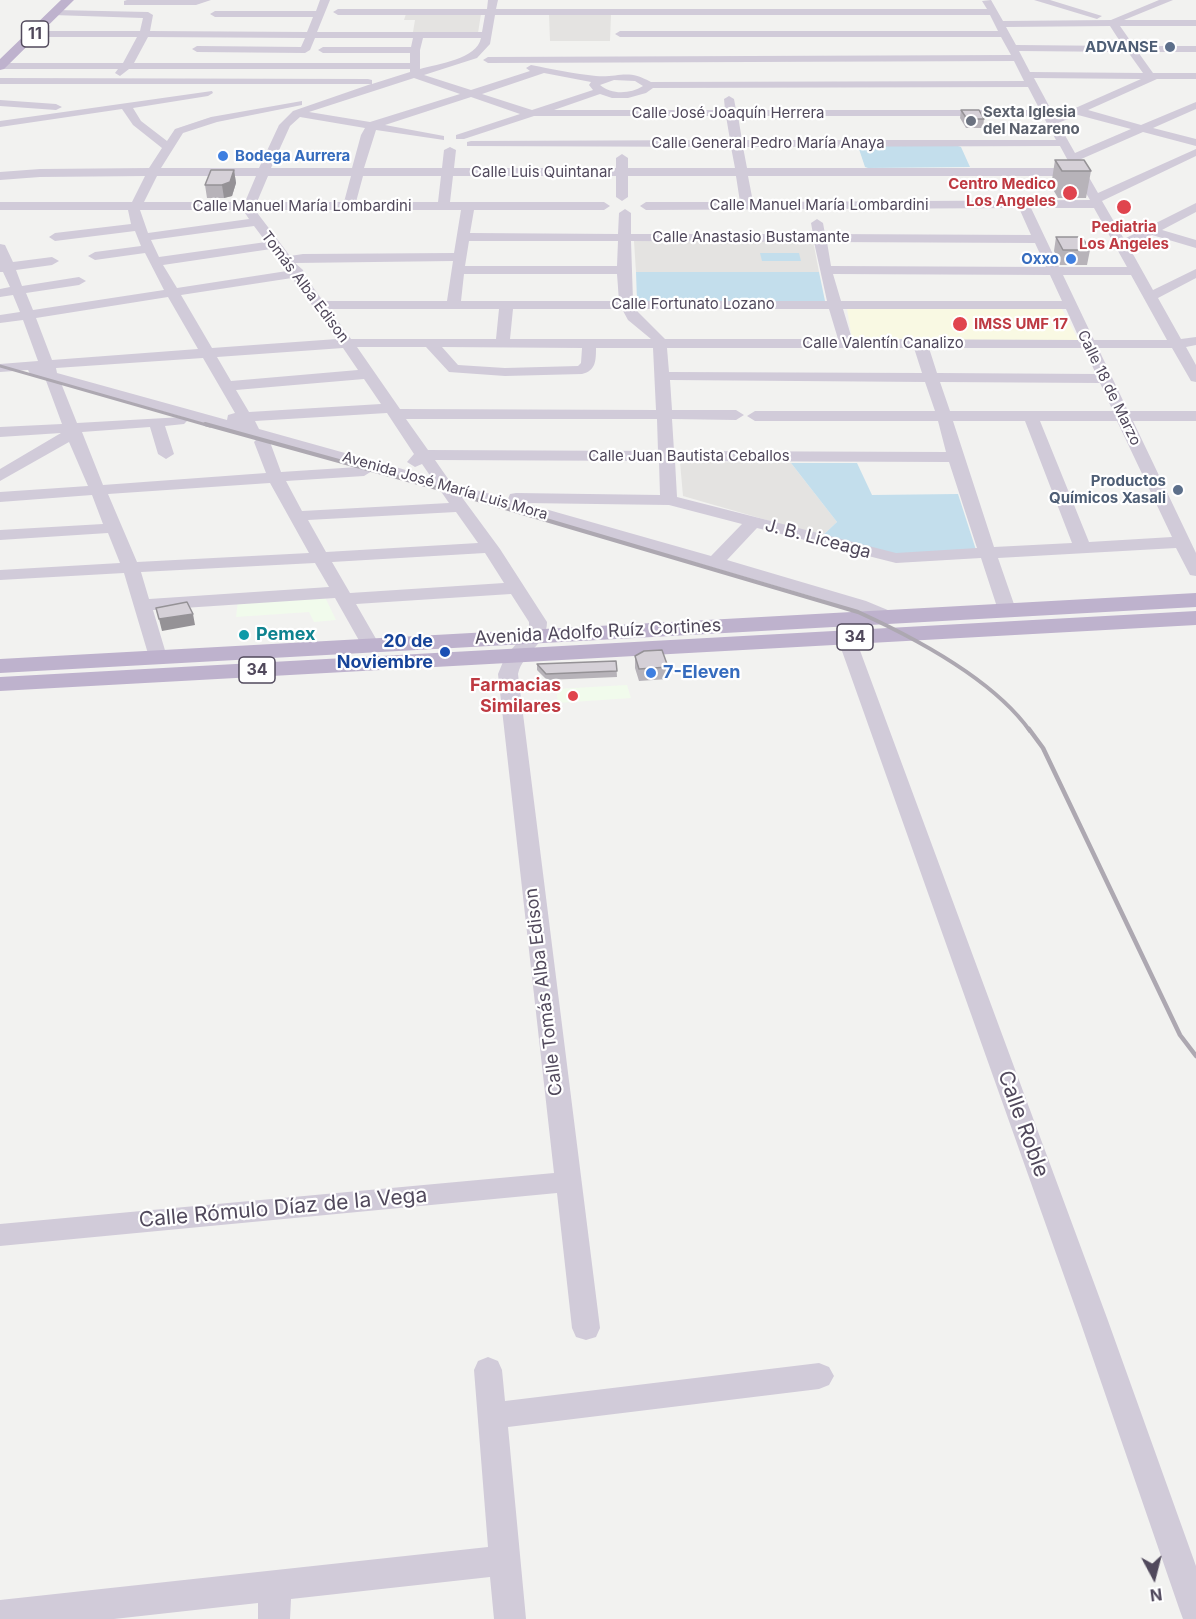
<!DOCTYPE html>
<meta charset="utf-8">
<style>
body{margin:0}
#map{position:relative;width:1196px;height:1619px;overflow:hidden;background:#f2f2f0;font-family:Inter,sans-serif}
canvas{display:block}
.north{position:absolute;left:1124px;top:1547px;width:60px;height:60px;-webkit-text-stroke:4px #fff;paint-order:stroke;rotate:173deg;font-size:16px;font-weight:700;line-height:24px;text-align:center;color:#51495c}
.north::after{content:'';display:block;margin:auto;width:21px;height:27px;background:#51495c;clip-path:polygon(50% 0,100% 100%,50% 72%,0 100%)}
</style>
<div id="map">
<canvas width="1196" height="1619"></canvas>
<div class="north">N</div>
</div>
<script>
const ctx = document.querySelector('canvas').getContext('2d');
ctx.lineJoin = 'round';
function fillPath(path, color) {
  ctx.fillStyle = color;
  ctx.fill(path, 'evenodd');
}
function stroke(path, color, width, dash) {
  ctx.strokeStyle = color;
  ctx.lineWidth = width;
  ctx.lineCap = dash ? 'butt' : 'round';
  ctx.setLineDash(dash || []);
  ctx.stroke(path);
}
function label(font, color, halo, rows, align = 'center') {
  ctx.font = font + ' Inter,sans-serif';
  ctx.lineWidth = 4.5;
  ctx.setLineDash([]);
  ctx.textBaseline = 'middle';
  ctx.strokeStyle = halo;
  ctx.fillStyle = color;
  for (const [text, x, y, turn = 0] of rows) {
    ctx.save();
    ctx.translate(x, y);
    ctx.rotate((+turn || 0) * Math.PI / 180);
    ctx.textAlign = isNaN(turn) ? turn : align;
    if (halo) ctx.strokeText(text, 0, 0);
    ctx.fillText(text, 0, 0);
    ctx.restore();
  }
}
fillPath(new Path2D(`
 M324,595L336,620L314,622L309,612L236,617L238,601Z
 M627,685L631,698L558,703L556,689Z`), '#f1fbec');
fillPath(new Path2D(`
 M406,14H481L478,33L413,32L415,20H404Z
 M549,14H611L610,41H550Z
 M634,241H813L819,272H636Z
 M680,462L791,463L837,522L822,536L683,496Z`), '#e4e3e1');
fillPath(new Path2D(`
 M847,309H1062L1079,341L852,339Z`), '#f9f9e3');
fillPath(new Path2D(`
 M955,145L961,147L970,167L868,168L865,167L858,146Z
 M760,253H799L801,261H762Z
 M636,272H819L825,301H637Z
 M791,463H857L872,495L958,494L976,550L890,556L822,536L837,522Z`), '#c3deec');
fillPath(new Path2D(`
 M127,0H211L196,5H124V1Z
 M320,0H330L317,32H482L485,15H338L333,12L338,9H487L488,0H498L496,9H987L982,1L991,0L1003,21L1111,20L1159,0H1173L1124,20H1196V26H1120L1134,46H1196V52H1138L1153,73H1196V79H1157L1088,110L1141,125L1196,102V109L1153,128L1196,139V146L1143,132L1079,160L1098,193L1196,149V156L1102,201L1124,239L1196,203V212L1162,230L1196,240V248L1152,235L1129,247L1153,290L1196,269V278L1158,298L1181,339L1196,337V345L1186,347L1196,365V382L1191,381L1172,348H1098L1128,411H1196V421H1133L1196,553V576L1190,575L1176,548L998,558L1016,610L1013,614H1001L998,610L981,558L896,563L757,528L727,560L866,601L895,613L898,617L895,621C885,624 833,603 817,598C699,563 580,529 461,496L500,549L547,622C547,644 523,652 518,674L600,1328L596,1337L586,1340L576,1337L572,1328L557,1193L0,1246V1224L554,1173L498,674L505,657L529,629V622L511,594L356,604L379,644L377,648H363L361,644L335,598L153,610L167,657L165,661H151L149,657L124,573L0,580V570L120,563L108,533L0,540V530L103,524L92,495L0,502V492L88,486L69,442L0,481V469L61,433L0,437V427L62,424L45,378L30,374L28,370L0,372V364L38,361L23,320L0,323V315L20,312L13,295L0,297V289L10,287L3,272H0V244L5,245L13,262L52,257L59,261L52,265L16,270L22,286L79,277L86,281L79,285L26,293L33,310L164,290L145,253L95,260L88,256L95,252L141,246L135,231L55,241L49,237L55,233L131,224L128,210H0V202H132L145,176L40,177L0,180V172L40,169L149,168L162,148L133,125L122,109L0,127V121L212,91L213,93L208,96L133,108L141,121L167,141L175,129L211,117L302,101V105L217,122L183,133L161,168H259L279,125L293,111L371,84H0V78L368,79L372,80V84L410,72V69H129L120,76L115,73L118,69H0V63H123L137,37H34L29,34L34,31H140L143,18L53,15L51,13L56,10L148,12L153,15L150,31L307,32L313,17H215L210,14L215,11H316ZM495,15H990L998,31H620L615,34L620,37H1001L1011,55L488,57L483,60L488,63L1014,61L1024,81L651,82C627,68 619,78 596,76C575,74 552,69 531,65L526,68L530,71L471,90L424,75L477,58L490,44ZM1110,26L1123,46L1016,45L1006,27ZM148,37L305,38L301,47L197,46L192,49L197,52L305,53L310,50L315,38H413L411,47H323L318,50L323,53H410V63H134ZM423,38H481C477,59 438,64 420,69V50ZM1019,51L1128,52L1143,73L1030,72ZM544,73L591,82L589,85L593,90L532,110L482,94ZM414,78L460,94L370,122L309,112ZM1034,78L1141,79L1055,117ZM614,80L635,81L643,86C630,94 612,95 600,85ZM1028,87L1040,110H736L734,99L729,96L724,99L725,110H554L600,94L612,98H628L646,93L653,88ZM471,97L520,114L456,135V139H464L534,116H726L730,140L471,141L467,142V146L731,147L735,168H628V158L622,154L616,158V168H454L456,150L450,147L444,150L442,168H364L376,130L444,140V136L385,125ZM1078,115L1131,129L1075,153L1058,123ZM738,116H1043L1056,140H742ZM300,117L365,128L361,135L352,168H271L290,126ZM1060,146L1072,168H747L743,147ZM157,176H256L245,202H144ZM268,176H351L344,202H257ZM363,176H441L438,202H356ZM453,176H616V197L622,201L628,197V176H736L740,202H646L640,206L646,210L1019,208L1031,235L825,234L823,223L817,219L811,223L813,234H631V213L625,209L619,213L618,234L470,233L474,210H604L610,206L604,202H450ZM748,176H1076L1090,200L753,202ZM1031,208H1094L1127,267H1059ZM140,210H243L249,219L148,233ZM255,210H461L454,253L303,254L290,256ZM254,226L266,242L159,257L151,240ZM469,241H618L617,266H465ZM631,241L814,242L827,301H633ZM827,242L1035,243L1046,267L831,266ZM271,249L287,271L177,288L163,265ZM453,261L447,301H323L304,275L303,270L295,263ZM464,274H617L619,301H461ZM833,274L1050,275L1062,301H841ZM1063,275H1131L1167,340H1094ZM292,278L337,339L212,348L181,295ZM168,297L198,349L52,360L36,318ZM329,309H499L496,339H351ZM513,309H622L628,320L651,339H510ZM635,309H829L838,339H665ZM843,309H1066L1080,340L852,339ZM357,347H426L449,372L505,376L582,374C596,371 596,360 596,348H653L656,410L400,409ZM442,347L582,348L581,363L578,366L505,368L458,365ZM343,348L358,370L231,381L217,357ZM667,348H914L922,373L669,372ZM929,348H1084L1096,374L937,373ZM203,358L235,413L228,415L227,420L57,373L56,368ZM364,379L381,404L249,412L236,390ZM670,380L925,382L935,411H755L747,416L755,421H938L946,452L674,451L672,419L736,420L744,415L736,410H672ZM940,382L1100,383L1113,411H950ZM61,383L183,417L77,423ZM387,413L414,454L407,462L415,467L422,464L431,477L259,429L255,421ZM185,418L258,438L254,442L266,473L103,485L82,432L150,427L158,454L166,459L174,454L165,426L184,424L187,421ZM406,419H657L658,451L428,450ZM953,421H1025L1072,543L994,547ZM1040,421H1117L1172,537L1089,542ZM270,442L358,467L281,472ZM435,460L659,461L660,495L516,493L510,494L508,499L451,483ZM675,461L949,462L977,548L896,553L677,497ZM372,471L440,490L449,503L302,511L286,481L364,476ZM270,483L309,553L137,562L108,494ZM524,503L669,505L742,524L711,556ZM456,512L478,543L326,552L308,520ZM485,553L504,583L350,593L332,562ZM315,563L329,587L149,599L141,572Z
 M1034,0H1050L1102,16L1097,19Z
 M0,100L56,104L62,107L56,110L0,106Z
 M846,631L853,633L855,637L1107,1318L1196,1566V1619H1183L1180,1611L1079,1318L837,637L839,633Z
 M488,1357L498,1361L502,1370L505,1401L819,1363L829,1367L834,1376L829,1385L819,1389L508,1427L526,1619H494L490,1577L291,1599L290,1619H258V1603L114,1619H0V1600L488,1547L474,1370L478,1361Z`), '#d1cbd9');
fillPath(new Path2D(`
 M61,0H74L4,69L0,70V59Z
 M1196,593V607L0,673V659Z
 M1196,611V625L0,691V677Z`), '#beb2cd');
stroke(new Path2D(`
 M0,366L210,426`), '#ada8b1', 3);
stroke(new Path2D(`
 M205,424L451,492L858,612C915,638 993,679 1030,731`), '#ada8b1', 4);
stroke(new Path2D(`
 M1029,729L1043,748L1180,1035L1196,1056`), '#ada8b1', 4.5);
fillPath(new Path2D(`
 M961,110L984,119L983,128H966L960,118Z
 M1055,160L1091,171L1086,198H1058L1051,186Z
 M234,170L236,183L232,196L224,198H207L205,185Z
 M1056,237L1090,250L1087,265H1060L1054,251Z
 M635,656L668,667V679L639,681L635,668Z
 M616,661L617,677L547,680L537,670V664Z`), '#b7b3b9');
fillPath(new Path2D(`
 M234,170L236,183L232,196L224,198L222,185Z
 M193,614L195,625L162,631L159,619Z`), '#959296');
const building = new Path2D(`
 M961,110H979L984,119H967Z
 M1055,160H1084L1091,171H1062Z
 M211,170H234L230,182L222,185H205Z
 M1056,237H1082L1090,250H1063Z
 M187,602L193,614L159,619L156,608Z
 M662,650L668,667L639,669L635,656L644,651Z
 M616,661L617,671L546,674L537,664Z`);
fillPath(building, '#d5d0d7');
stroke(building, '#959296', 1.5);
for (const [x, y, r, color] of [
 [1170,47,6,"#5c6f8a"],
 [971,121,6,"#6b7280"],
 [223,156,6,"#3f7fe0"],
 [1070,193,8,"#e0444e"],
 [1124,207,8,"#e0444e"],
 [1071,259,6,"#3f7fe0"],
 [960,324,8,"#e0444e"],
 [1178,490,6,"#5c6f8a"],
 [244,635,6,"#0f9aa8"],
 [445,652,6,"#1a4fb4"],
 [651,673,6,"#3f7fe0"],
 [573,696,6,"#e0444e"]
]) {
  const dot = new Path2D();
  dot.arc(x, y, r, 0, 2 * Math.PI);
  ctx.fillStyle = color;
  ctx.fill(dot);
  stroke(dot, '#fff', 2);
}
label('bold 15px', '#4e5e75', '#fff', [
 ["ADVANSE",1158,47],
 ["Productos",1166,481],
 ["Químicos Xasali",1166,498]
], 'right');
label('bold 15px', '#5b616d', '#fff', [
 ["Sexta Iglesia",983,112],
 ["del Nazareno",983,129]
], 'left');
label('15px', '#51495c', '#fff', [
 ["Calle José Joaquín Herrera",728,113],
 ["Calle General Pedro María Anaya",768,143],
 ["Calle Luis Quintanar",542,172],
 ["Calle Manuel María Lombardini",819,205],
 ["Calle Manuel María Lombardini",302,206],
 ["Calle Anastasio Bustamante",751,237],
 ["Tomás Alba Edison",305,287,53],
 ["Calle Fortunato Lozano",693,304],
 ["Calle Valentín Canalizo",883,343],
 ["Calle 18 de Marzo",1109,388,64],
 ["Calle Juan Bautista Ceballos",689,456],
 ["Avenida José María Luis Mora",445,486,16]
]);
label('bold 15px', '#366cbe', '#fff', [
 ["Bodega Aurrera",235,156],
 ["Oxxo",1059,259,"right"]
], 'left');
label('bold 15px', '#be3a42', '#fff', [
 ["Centro Medico",1056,184],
 ["Los Angeles",1056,201],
 ["Pediatria",1124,227,"center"],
 ["Los Angeles",1124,244,"center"],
 ["IMSS UMF 17",974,324,"left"]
], 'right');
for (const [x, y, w] of [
 [35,34,27],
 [855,637,36],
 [257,670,36]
]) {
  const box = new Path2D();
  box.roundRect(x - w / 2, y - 13, w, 26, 4.5);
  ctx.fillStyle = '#fff';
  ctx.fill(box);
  stroke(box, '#51495c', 1.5);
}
label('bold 16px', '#51495c', null, [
 ["11",35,34],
 ["34",855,637],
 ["34",257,670]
]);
label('18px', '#51495c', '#fff', [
 ["J. B. Liceaga",818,539,15],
 ["Avenida Adolfo Ruíz Cortines",598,632,-3],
 ["Calle Tomás Alba Edison",544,992,-97]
]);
label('bold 18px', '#0d838f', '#fff', [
 ["Pemex",256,635]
], 'left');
label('bold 18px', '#164399', '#fff', [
 ["20 de",433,642],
 ["Noviembre",433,663]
], 'right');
label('bold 18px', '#366cbe', '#fff', [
 ["7-Eleven",663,673]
], 'left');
label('bold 18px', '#be3a42', '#fff', [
 ["Farmacias",561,686],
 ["Similares",561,707]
], 'right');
label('21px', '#51495c', '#fff', [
 ["Calle Roble",1023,1124,70],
 ["Calle Rómulo Díaz de la Vega",283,1208,-5]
]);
</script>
